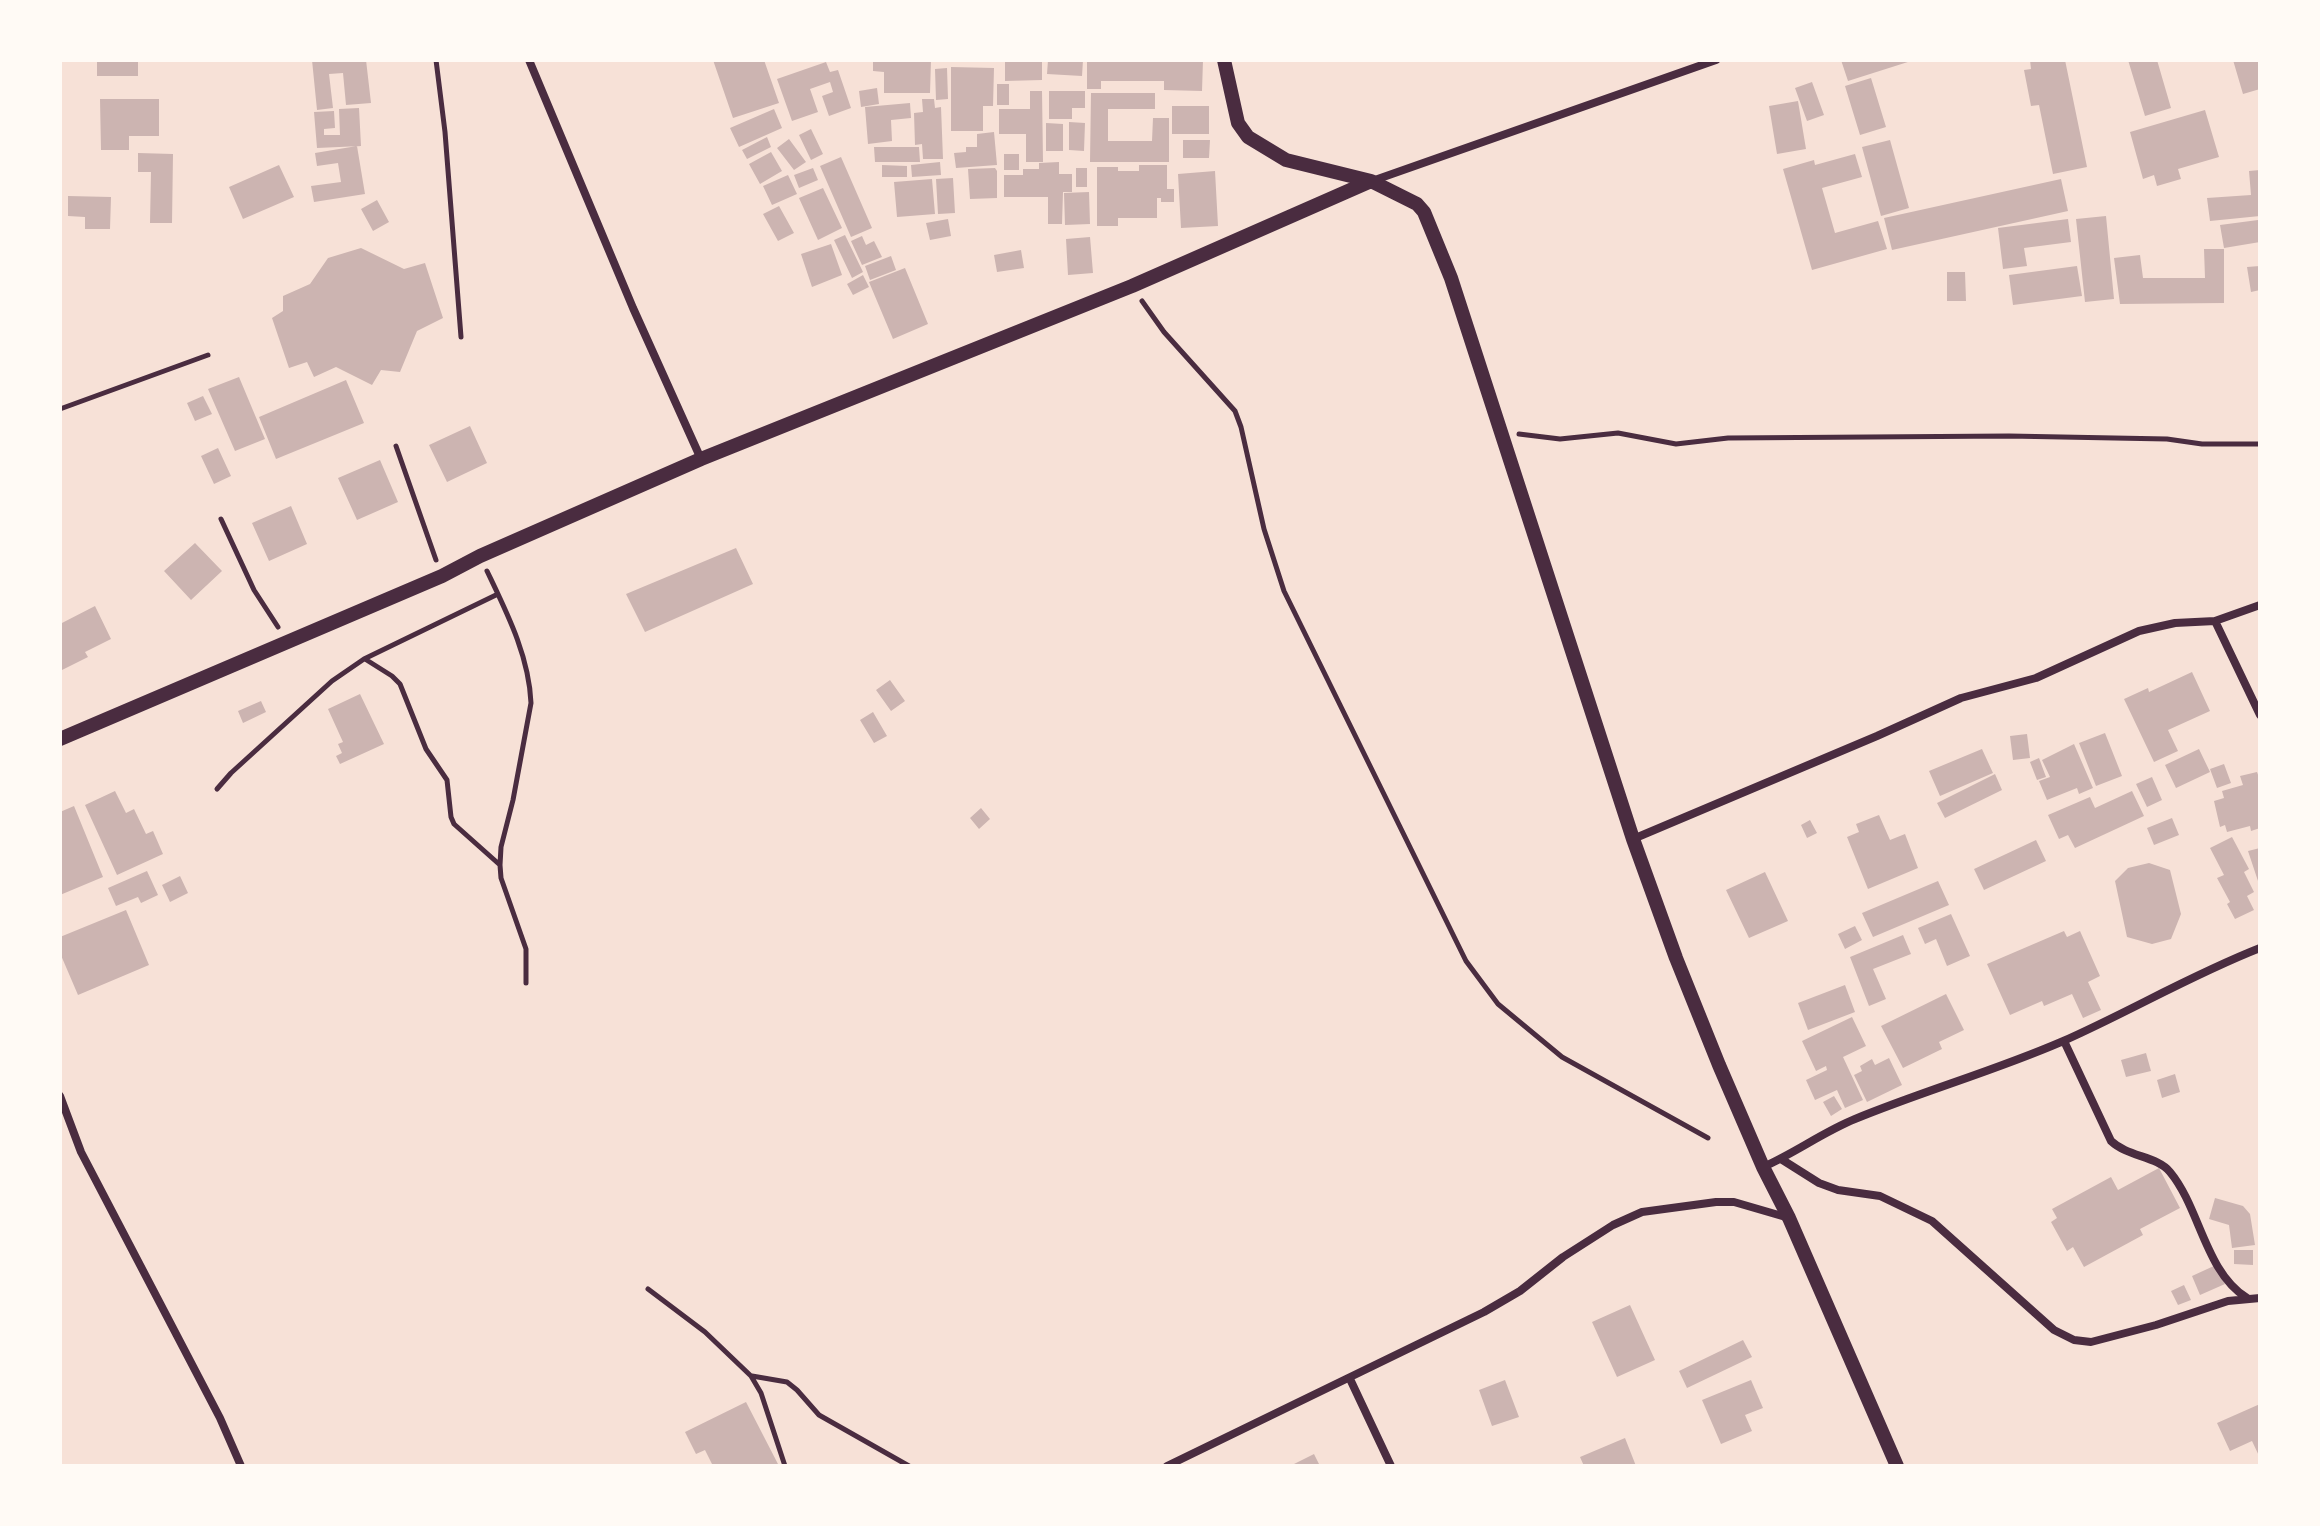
<!DOCTYPE html>
<style>
body{margin:0}
#map{position:relative;width:2320px;height:1526px;overflow:hidden;background:#f7e1d7;font-family:"IBM Plex Sans",sans-serif}
canvas{display:block}
.frame{position:absolute;inset:0;border:62px solid #fffaf5;pointer-events:none}
</style>
<div id="map">
<canvas width="2320" height="1526"></canvas>
<div class="frame"></div>
</div>
<script>
const ctx = document.querySelector('canvas').getContext('2d');
ctx.lineJoin = 'round';
function fillPath(path, color) {
  ctx.fillStyle = color;
  ctx.fill(path, 'evenodd');
}
function stroke(path, color, width, dash) {
  ctx.strokeStyle = color;
  ctx.lineWidth = width;
  ctx.lineCap = dash ? 'butt' : 'round';
  ctx.setLineDash(dash || []);
  ctx.stroke(path);
}
fillPath(new Path2D(`
 M97,60H138V76H97Z
 M312,60H366L371,103L346,105L343,73L329,74L333,108L317,110Z
 M713,60H764L779,103L733,118Z
 M873,60H931L930,93H884V72L873,71Z
 M1048,60H1083L1082,76L1047,74Z
 M1087,60H1203L1202,91L1164,90V81H1101V89H1087Z
 M1841,60H1911V61L1848,81Z
 M2030,60H2065L2087,167L2053,174L2039,105L2031,106L2024,70L2031,69Z
 M2128,60H2157L2171,108L2145,116Z
 M2233,60H2260V89L2243,94Z
 M1005,61H1042V80L1005,81Z
 M826,62L830,72L838,70L851,108L829,116L822,96L833,92L830,82L810,89L818,112L792,121L777,79Z
 M951,67L994,68L993,106H983V131H951Z
 M947,68L948,99L936,100L935,69Z
 M1871,78L1886,127L1860,135L1845,86Z
 M1812,82L1824,115L1807,121L1795,88Z
 M997,84H1009V105H997Z
 M877,88L879,104L861,107L859,91Z
 M1030,91H1042L1043,162H1026V134H999V109H1030Z
 M1049,91H1085V108H1072V119H1049Z
 M1091,93H1155V109H1108V141H1152L1153,118H1169V162H1090Z
 M100,99H159V136H129V150H101Z
 M922,99H934L935,108L941,107L943,159H923L922,144L915,145L914,113L923,112Z
 M1798,101L1806,149L1777,154L1769,106Z
 M910,103L911,118L891,120L892,141L868,144L865,107Z
 M1172,106H1209V134H1172Z
 M359,108L361,146L317,148L314,112L334,111L335,128L324,129V135H340L339,109Z
 M774,109L782,128L739,147L730,128Z
 M2205,110L2219,157L2178,169L2181,179L2157,186L2154,175L2143,179L2130,132Z
 M1069,122L1085,123L1084,151L1069,150Z
 M1046,123L1063,124V151H1046Z
 M811,129L823,154L811,160L799,135Z
 M994,132L997,165L956,168L954,153L966,152V147H977V134Z
 M767,137L771,147L747,159L742,150Z
 M789,139L806,162L794,170L777,148Z
 M1183,140H1210L1209,158H1183Z
 M1890,140L1909,208L1881,216L1862,147Z
 M357,146L365,194L314,202L311,186L341,182L338,163L317,166L315,153Z
 M874,147H919L920,162H875Z
 M771,152L782,171L760,184L749,164Z
 M138,153L173,154L172,223H150L151,172H138Z
 M1004,154H1019V170H1004Z
 M1855,154L1862,177L1822,188L1835,233L1878,221L1887,249L1812,270L1783,169L1814,160L1815,165Z
 M841,157L872,228L851,237L820,166Z
 M940,162L941,175L912,177L911,165Z
 M1059,162V174H1072V192H1063L1062,224H1048V197H1004V175H1023V169H1039V163Z
 M279,165L294,197L243,219L229,187Z
 M882,165L907,166V177H882Z
 M1139,165H1167V189H1174V202H1161V198H1157V218H1118V226H1097V167H1118V171H1139Z
 M813,168L818,180L799,188L794,175Z
 M995,168L997,171V198L970,199L968,169Z
 M1076,168H1087V187H1076Z
 M2260,170V216L2210,221L2207,198L2251,195L2249,171Z
 M1215,171L1218,226L1181,228L1178,174Z
 M788,175L797,194L772,205L763,186Z
 M953,178L955,213L938,214L936,179Z
 M932,179L935,214L897,217L894,182Z
 M2061,179L2068,211L1892,250L1884,218Z
 M823,188L842,228L818,240L799,198Z
 M1089,192L1090,224L1065,225L1064,193Z
 M68,196L111,197L110,229H85V217L68,216Z
 M377,200L389,222L373,231L361,209Z
 M779,206L794,233L778,241L763,214Z
 M2106,216L2114,299L2085,302L2076,219Z
 M948,219L951,236L930,240L926,223Z
 M2068,219L2071,242L2024,248L2027,266L2003,269L1998,228Z
 M2258,220L2260,242L2224,248L2220,225Z
 M845,235L863,272L852,278L834,240Z
 M862,236L866,245L874,241L882,257L862,265L851,241Z
 M1090,237L1093,273L1068,275L1066,239Z
 M831,244L842,275L812,287L801,254Z
 M361,248L404,269L425,263L443,318L417,331L400,372L381,370L372,385L336,367L314,377L307,362L289,368L272,318L283,311V296L310,284L328,258Z
 M2204,249H2224V303L2120,304L2114,258L2140,255L2143,278H2205Z
 M1021,250L1024,268L997,272L994,255Z
 M891,256L896,270L870,280L865,266Z
 M2077,266L2082,296L2013,305L2009,275Z
 M2260,266V290L2251,292L2247,267Z
 M905,268L928,324L893,339L869,282Z
 M1947,272H1965L1966,301H1947Z
 M863,275L869,287L853,295L847,284Z
 M239,377L265,439L235,451L208,389Z
 M346,380L364,423L276,459L259,417Z
 M203,396L212,414L195,421L187,403Z
 M470,426L487,463L447,482L429,445Z
 M218,448L231,476L214,484L201,456Z
 M380,460L398,502L357,520L338,478Z
 M291,506L307,544L269,561L252,523Z
 M195,543L222,571L191,600L164,571Z
 M736,548L753,584L645,632L626,594Z
 M95,606L111,639L85,652L88,657L60,671V624Z
 M2192,672L2210,711L2168,730L2178,751L2154,762L2124,699L2148,688L2149,692Z
 M890,680L905,701L891,711L876,690Z
 M360,694L384,744L340,764L336,756L342,753L338,744L343,742L328,709Z
 M261,701L266,712L243,723L238,711Z
 M873,712L887,736L874,743L860,720Z
 M2105,733L2122,776L2096,786L2079,743Z
 M2027,734L2030,758L2013,760L2010,736Z
 M2074,744L2093,788L2079,794L2077,788L2047,800L2039,781L2050,777L2042,760Z
 M1982,749L1993,773L1940,796L1929,771Z
 M2199,749L2210,772L2176,788L2165,765Z
 M2039,758L2046,777L2037,780L2030,762Z
 M2224,764L2231,783L2217,788L2210,769Z
 M2257,772L2260,780V828L2251,831L2250,826L2227,832L2225,825L2220,827L2214,801L2224,798L2222,791L2243,785L2240,776Z
 M1995,774L2002,790L1945,818L1937,803Z
 M2152,777L2162,800L2147,807L2136,784Z
 M115,791L126,813L134,809L146,834L153,831L163,854L117,875L85,805Z
 M2132,791L2144,816L2075,848L2068,835L2059,839L2048,815L2090,797L2095,808Z
 M74,806L103,877L60,895V812Z
 M981,808L990,819L979,829L970,818Z
 M1879,815L1890,840L1905,834L1918,868L1868,889L1847,837L1859,832L1856,824Z
 M2172,818L2179,835L2154,845L2147,828Z
 M1810,820L1817,833L1807,838L1801,825Z
 M2232,837L2249,869L2244,872L2254,892L2247,896L2254,910L2235,919L2227,904L2230,902L2217,878L2224,875L2210,848Z
 M2036,840L2046,861L1984,890L1974,869Z
 M2260,848V884H2259L2248,851Z
 M2149,863L2170,870L2181,914L2171,939L2152,944L2127,937L2115,881L2128,868Z
 M147,871L158,895L141,903L138,897L116,906L108,888Z
 M1765,872L1788,921L1749,938L1726,890Z
 M180,876L188,893L170,902L162,885Z
 M1938,881L1949,905L1873,937L1862,913Z
 M126,910L149,965L78,995L60,953V937Z
 M1951,914L1970,956L1947,966L1936,939L1925,944L1918,928Z
 M1855,926L1862,940L1845,949L1838,934Z
 M2064,931L2067,937L2080,931L2100,976L2088,982L2101,1010L2083,1018L2072,994L2044,1006L2042,1001L2010,1015L1987,964Z
 M1903,935L1911,954L1873,969L1886,999L1869,1006L1850,957Z
 M1845,985L1855,1012L1808,1030L1798,1003Z
 M1946,994L1964,1030L1939,1042L1942,1049L1903,1068L1881,1026Z
 M1852,1017L1866,1046L1843,1057L1863,1100L1845,1108L1837,1090L1815,1100L1806,1080L1827,1070L1826,1066L1816,1071L1802,1041Z
 M2146,1053L2151,1071L2126,1077L2121,1060Z
 M1889,1058L1902,1085L1867,1102L1854,1075L1862,1071L1860,1066L1872,1059L1875,1065Z
 M2175,1074L2180,1092L2162,1098L2157,1080Z
 M1834,1096L1842,1109L1831,1116L1823,1102Z
 M2159,1168L2180,1208L2140,1229L2143,1235L2084,1267L2073,1247L2067,1251L2051,1222L2057,1218L2052,1209L2111,1177L2118,1190Z
 M2215,1198L2243,1206L2250,1214L2255,1245L2232,1248L2229,1225L2209,1219Z
 M2234,1250H2253V1265L2234,1264Z
 M2216,1265L2225,1284L2200,1295L2192,1276Z
 M2184,1285L2191,1300L2178,1305L2171,1291Z
 M1630,1305L1655,1360L1617,1377L1592,1322Z
 M1743,1340L1752,1357L1687,1388L1679,1371Z
 M1505,1380L1519,1417L1492,1426L1479,1390Z
 M1751,1380L1763,1408L1745,1415L1752,1431L1721,1444L1702,1400Z
 M746,1402L779,1466H713L705,1450L696,1454L685,1432Z
 M2260,1404V1458L2252,1441L2230,1451L2217,1423Z
 M1625,1438L1636,1466H1584L1580,1457Z
 M1314,1454L1320,1466H1290Z`), '#ccb4b1');
stroke(new Path2D(`
 M436,60L445,132L461,337
 M1142,301L1164,332L1235,411L1241,427L1264,529L1284,591L1466,961L1498,1004L1562,1057L1708,1138
 M60,409L208,355
 M1519,434L1560,439L1618,433L1676,444L1728,438L2009,436L2167,439L2202,444H2260
 M396,446L436,560
 M221,519L254,590L278,627
 M487,571C507,613 529,656 531,703L513,800L501,847L500,865L501,878L526,949V983
 M365,659L392,676L400,684L426,749L447,780L451,817L454,824L500,865
 M217,789L231,773L332,681L364,659L498,594
 M648,1289L705,1332L751,1376L761,1393L785,1466
 M752,1376L787,1382L797,1390L819,1415L909,1466`), '#4a2c40', 5);
stroke(new Path2D(`
 M529,60L633,308L701,459
 M1372,181L1716,60
 M2215,621L2260,715
 M1633,839L1877,736L1961,698L2036,678L2139,631L2175,623L2215,621L2260,605
 M2064,1041L2111,1141C2128,1157 2157,1156 2170,1172C2200,1208 2205,1272 2247,1298
 M60,1096L81,1152L220,1418L241,1466
 M1781,1159L1819,1183L1838,1190L1880,1196L1932,1221L2054,1330L2074,1340L2091,1342L2156,1325L2228,1301L2260,1298
 M1763,1167C1795,1153 1823,1132 1855,1119C1923,1091 1994,1071 2061,1042C2129,1012 2191,975 2260,948
 M1350,1379L1391,1466
 M1167,1466L1484,1312L1520,1291L1563,1257L1613,1225L1642,1212L1716,1202H1734L1789,1218`), '#4a2c40', 8);
stroke(new Path2D(`
 M1224,60L1238,123L1248,137L1286,160L1371,181L1417,204L1424,212L1451,278L1633,839L1676,958L1719,1065L1763,1167L1789,1218L1897,1466
 M60,739L442,576L480,556L701,459L1132,286L1371,181`), '#4a2c40', 14);
</script>
